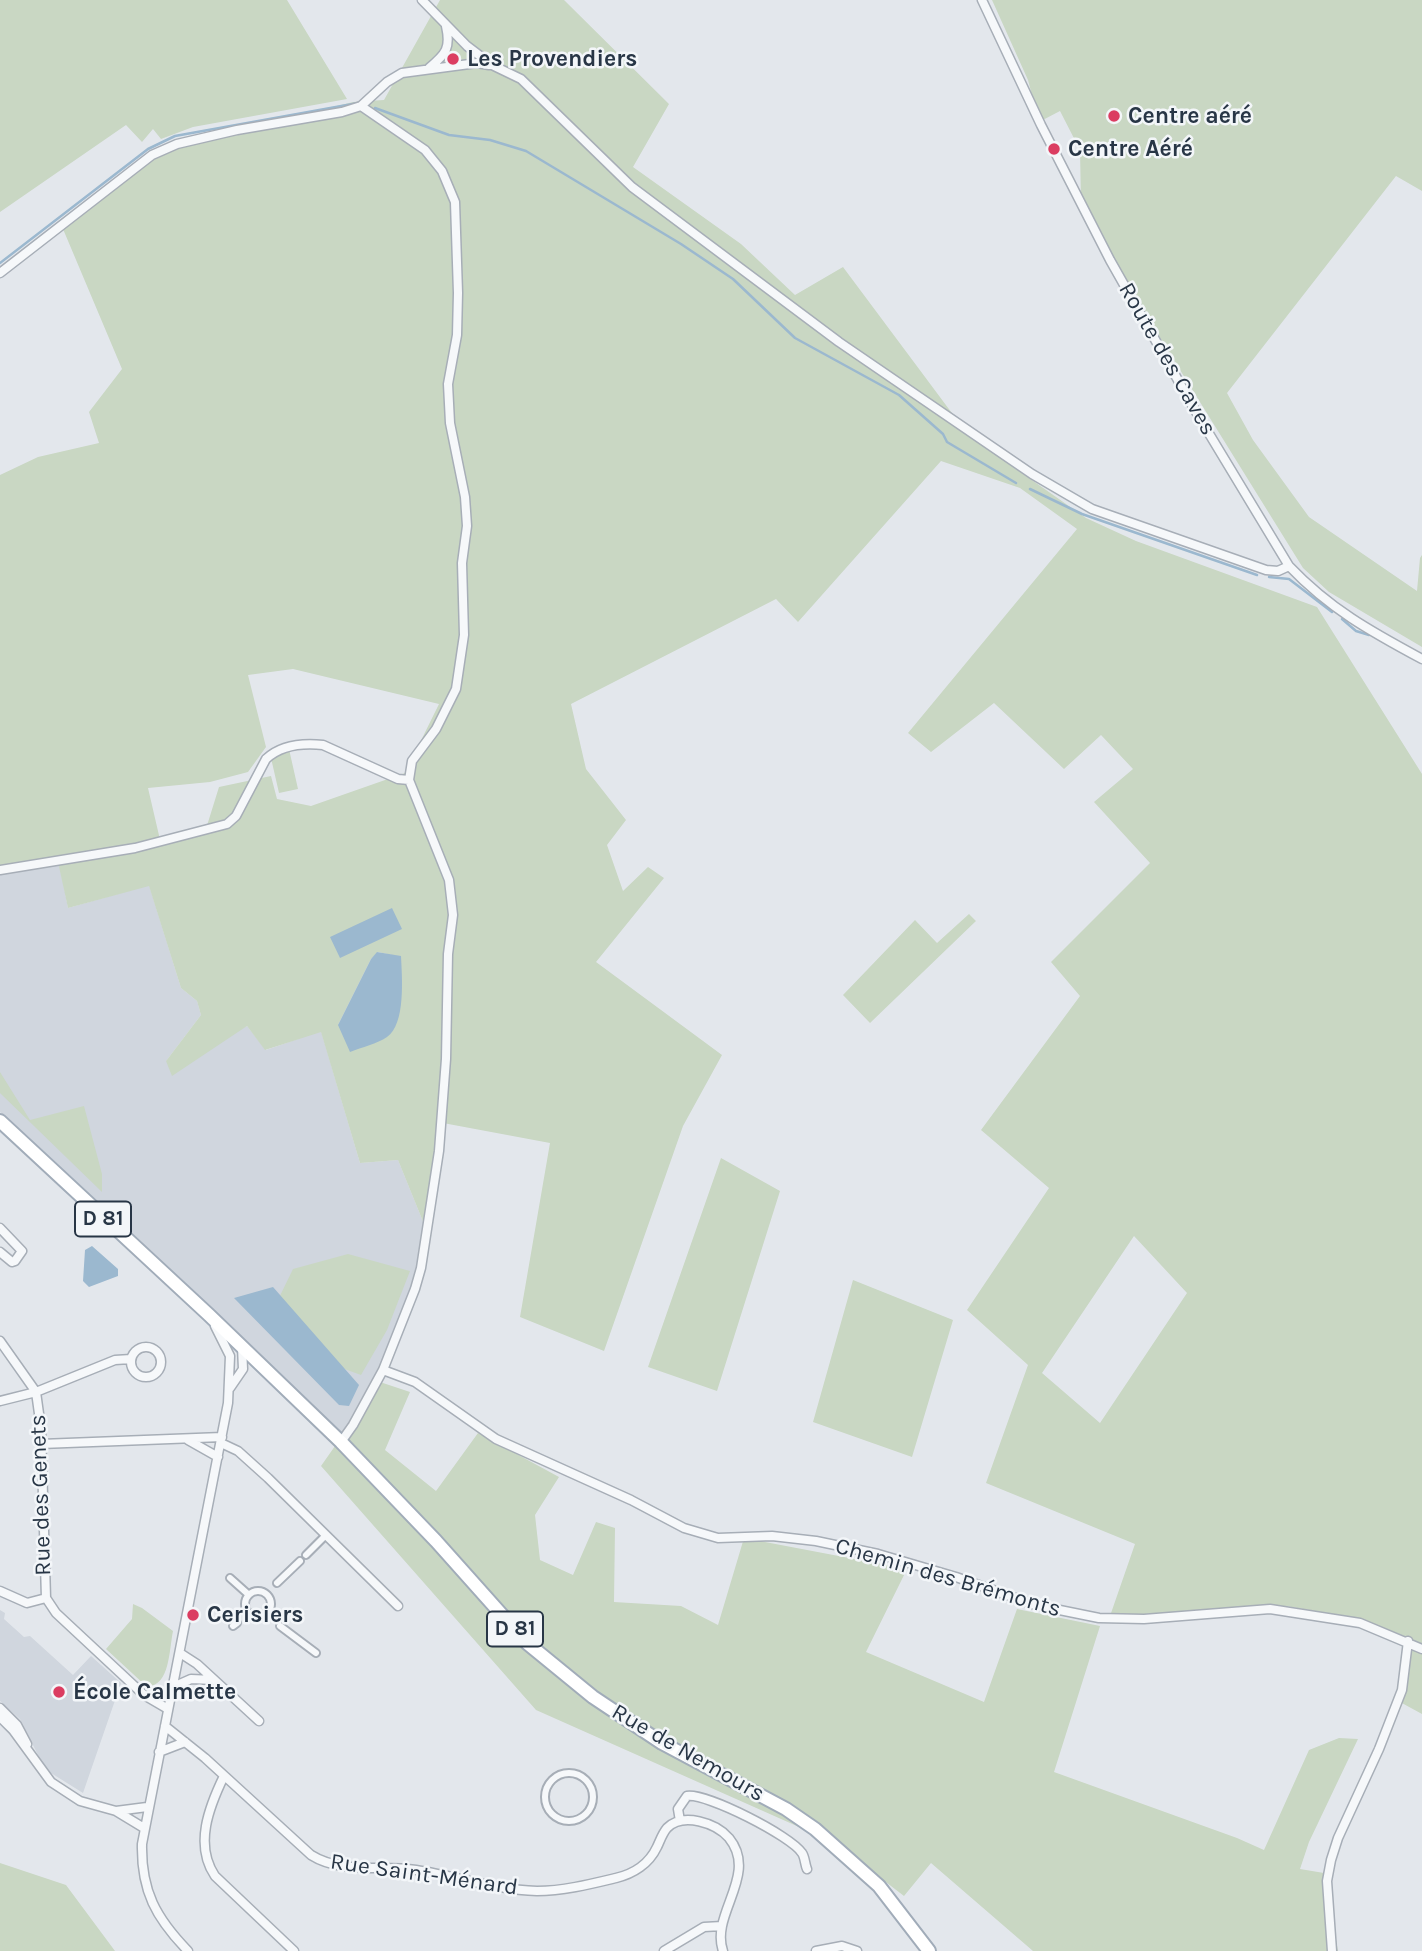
<!DOCTYPE html>
<meta charset="utf-8">
<style>
body{margin:0}
canvas{display:block;background:#e3e7ec}
</style>
<canvas width="1422" height="1951"></canvas>
<script>
const ctx = document.querySelector('canvas').getContext('2d');
ctx.lineJoin = 'round';
function fillPath(path, color) {
  ctx.fillStyle = color;
  ctx.fill(path, 'evenodd');
}
function stroke(path, color, width, dash) {
  ctx.strokeStyle = color;
  ctx.lineWidth = width;
  ctx.lineCap = dash ? 'butt' : 'round';
  ctx.setLineDash(dash || []);
  ctx.stroke(path);
}
function label(font, color, halo, rows, align = 'center') {
  ctx.font = font + ' Karla,sans-serif';
  ctx.lineWidth = 5;
  ctx.setLineDash([]);
  ctx.textBaseline = 'middle';
  ctx.strokeStyle = halo;
  ctx.fillStyle = color;
  for (const [text, x, y, turn = 0] of rows) {
    ctx.save();
    ctx.translate(x, y);
    ctx.rotate((+turn || 0) * Math.PI / 180);
    ctx.textAlign = isNaN(turn) ? turn : align;
    if (halo) ctx.strokeText(text, 0, 0);
    ctx.fillText(text, 0, 0);
    ctx.restore();
  }
}
fillPath(new Path2D(`
 M59,862L68,908L149,885L181,988L197,1001L201,1015L166,1061L247,1026L266,1050L321,1031L360,1163L398,1160L426,1229L413,1301L380,1382L342,1436L0,1112V872Z
 M0,1610L5,1613L4,1619L24,1637L30,1636L73,1675L91,1656L121,1683L83,1793L51,1773L40,1759L20,1719L0,1701Z`), '#d0d6de');
fillPath(new Path2D(`
 M0,0H287L347,99L193,127L161,139L153,129L142,142L126,125L0,212Z
 M440,0H564L669,104L633,167L741,244L795,295L843,267L969,436L1086,518L1136,541L1317,607L1422,774V1714L1400,1702L1413,1639L1350,1617L1286,1606L1110,1616L1135,1544L986,1483L1028,1365L967,1310L1049,1188L981,1130L1080,996L1051,962L1150,863L1094,802L1133,769L1101,735L1064,769L994,703L931,752L908,733L1077,529L1020,488L941,461L798,622L776,599L571,704L586,769L626,820L607,845L623,891L648,867L664,878L596,962L722,1055L683,1126L604,1351L520,1317L550,1143L443,1123L426,1229L398,1160L360,1163L321,1032L265,1050L247,1026L172,1076L166,1061L201,1015L197,1001L181,988L149,886L68,908L58,862L0,872V475L38,457L99,443L89,412L122,369L63,229L164,149L353,102L384,100ZM293,669L439,704L405,773L311,806L277,799L271,776L219,787L205,832L161,844L148,788L210,782L248,772L266,747L248,675ZM378,952L401,957L338,1025L371,959ZM1134,1236L1187,1293L1100,1423L1042,1373Z
 M992,0H1422V191L1396,176L1227,393L1253,440L1309,517L1417,591L1420,558L1422,555V647L1329,592L1303,568L1136,299L1081,203L1080,150L1060,111L1039,122L1028,80Z
 M289,749L298,789L279,793L271,758Z
 M969,914L976,921L870,1023L843,995L915,920L937,943Z
 M0,1072L30,1120L84,1106L102,1174V1192L0,1093Z
 M721,1158L780,1191L717,1391L648,1367Z
 M348,1254L410,1271L387,1330L361,1375L328,1363L275,1306L293,1269Z
 M853,1280L953,1320L912,1457L813,1422Z
 M380,1382L410,1392L385,1450L436,1491L478,1433L559,1477L535,1515L540,1560L573,1575L596,1522L615,1528L614,1602L681,1606L718,1625L744,1538L907,1569L866,1652L984,1702L1017,1609L1100,1626L1054,1772L1237,1838L1264,1850L1309,1750L1339,1738L1358,1739L1309,1842L1300,1869L1324,1873L1338,1951H1033L931,1863L904,1896L835,1843L536,1710L321,1466Z
 M133,1604L142,1608L173,1631C169,1650 170,1688 146,1686L106,1649L132,1619Z
 M0,1863L66,1885L115,1951H0Z`), '#c9d7c3');
fillPath(new Path2D(`
 M392,908L402,929L340,958L330,937Z
 M377,952L401,956C402,977 406,1024 387,1037C377,1044 362,1047 350,1052L338,1025L371,959Z
 M92,1246L118,1269V1276L89,1287L83,1281L85,1250Z
 M273,1287L359,1385L349,1406L339,1405L234,1298Z`), '#9bb8cf');
stroke(new Path2D(`
 M375,108L449,135L490,140L526,151L681,244L733,279L795,338L899,395L943,434L947,442L1016,483
 M0,263L148,149L175,136L358,103
 M1030,489L1082,514L1257,575
 M1269,577L1289,579L1332,612
 M1342,619L1356,631L1369,635`), '#9bb8cf', 2.5);
const pedestrian = new Path2D(`
 M306,1555L326,1535
 M230,1578L249,1595
 M277,1583L300,1561
 M245 1604a13 13 0 1 1 26 0a13 13 0 1 1-26 0Z
 M233,1626L237,1623
 M280,1626L316,1653
 M545 1797a24 24 0 1 1 48 0a24 24 0 1 1-48 0Z`);
const minor = new Path2D(`
 M422,0L467,46L492,65L521,79L632,187L839,342L1032,474L1092,509L1266,570L1278,571L1289,566
 M982,0L1041,125L1110,260L1196,412L1289,566C1330,609 1370,631 1422,659
 M429,68C446,54 451,48 446,26
 M0,273L152,155L177,144L237,130L342,112L361,106L387,82L402,73L477,63L489,65
 M0,870L135,848L227,824L236,816L266,759C281,745 304,743 323,745L398,779L409,780
 M0,1228L22,1251L15,1261L12,1262L0,1252
 M0,1341L36,1392L41,1428L46,1598
 M131 1362a15 15 0 1 1 30 0a15 15 0 1 1-30 0Z
 M383,1370L415,1382L496,1439L631,1500L684,1528L718,1538L772,1536L816,1541L878,1554L956,1577L1035,1605L1099,1618L1144,1619L1270,1609L1360,1623L1422,1649
 M230,1388L243,1369L242,1347
 M0,1401L36,1392L115,1360L131,1359
 M188,1440L218,1457
 M341,1442L353,1425L383,1370L415,1289L421,1268L439,1151L446,1059L448,954L453,915L449,880L409,780L412,761L436,729L456,689L464,635L462,563L467,526L465,497L450,423L448,384L457,335L458,293L455,202L442,171L425,150L361,106
 M221,1443L238,1451L268,1478L398,1606
 M41,1444L222,1437
 M0,1591L27,1603L46,1598L56,1613L144,1695L168,1709
 M180,1653L197,1664L259,1721
 M173,1687L191,1679L213,1680
 M0,1708L17,1725L27,1744
 M0,1717L13,1730L51,1782L80,1801L116,1811L144,1828
 M165,1726L205,1758L311,1855C341,1874 382,1865 416,1870C456,1876 496,1890 537,1891C563,1891 591,1884 616,1878C633,1874 649,1864 657,1847C660,1841 662,1834 667,1828C683,1812 716,1823 729,1838C759,1875 710,1914 723,1951
 M159,1752L185,1742
 M224,1776C209,1807 194,1845 215,1876L294,1951
 M116,1811L147,1807
 M680,1821L678,1809L687,1796C707,1793 791,1836 802,1853C805,1857 805,1865 807,1869
 M188,1951C156,1918 141,1891 142,1844L228,1403L230,1356L215,1326
 M664,1951L704,1927L722,1926
 M816,1951L842,1946L857,1951
 M1332,1951L1327,1881L1331,1860L1338,1838L1379,1749L1402,1690L1408,1641`);
const primary = new Path2D(`
 M0,1121L209,1315L341,1442L436,1541L527,1643L593,1697L662,1743L786,1809L815,1829L879,1886L929,1951`);
stroke(pedestrian, '#a7aeb7', 10);
stroke(minor, '#a7aeb7', 11);
stroke(primary, '#a1acb9', 16);
stroke(pedestrian, '#f6f8fa', 6);
stroke(minor, '#f6f8fa', 8);
stroke(primary, '#fff', 12);
for (const [x, y, r, color] of [
 [453,59,7,"#db3d61"],
 [1114,116,7,"#db3d61"],
 [1054,149,7,"#db3d61"],
 [193,1615,7,"#db3d61"],
 [59,1692,7,"#db3d61"]
]) {
  const dot = new Path2D();
  dot.arc(x, y, r, 0, 2 * Math.PI);
  ctx.fillStyle = color;
  ctx.fill(dot);
  stroke(dot, '#f3f6f9', 2.5);
}
for (const [x, y, w] of [
 [103,1219,56],
 [515,1629,56]
]) {
  const box = new Path2D();
  box.roundRect(x - w / 2, y - 17.5, w, 35, 5);
  ctx.fillStyle = '#f3f6f9';
  ctx.fill(box);
  stroke(box, '#283646', 2);
}
label('bold 21px', '#283646', null, [
 ["D 81",103,1219],
 ["D 81",515,1629]
]);
label('bold 23px', '#283646', '#f3f6f9', [
 ["Les Provendiers",467,59],
 ["Centre aéré",1128,116],
 ["Centre Aéré",1068,149],
 ["Cerisiers",207,1615],
 ["École Calmette",73,1692]
], 'left');
label('23px', '#283646', '#f3f6f9', [
 ["Route des Caves",1167,359,60],
 ["Rue des Genets",41,1495,-92],
 ["Chemin des Brémonts",948,1578,16],
 ["Rue de Nemours",688,1753,30],
 ["Rue Saint-Ménard",424,1875,8]
]);
</script>
